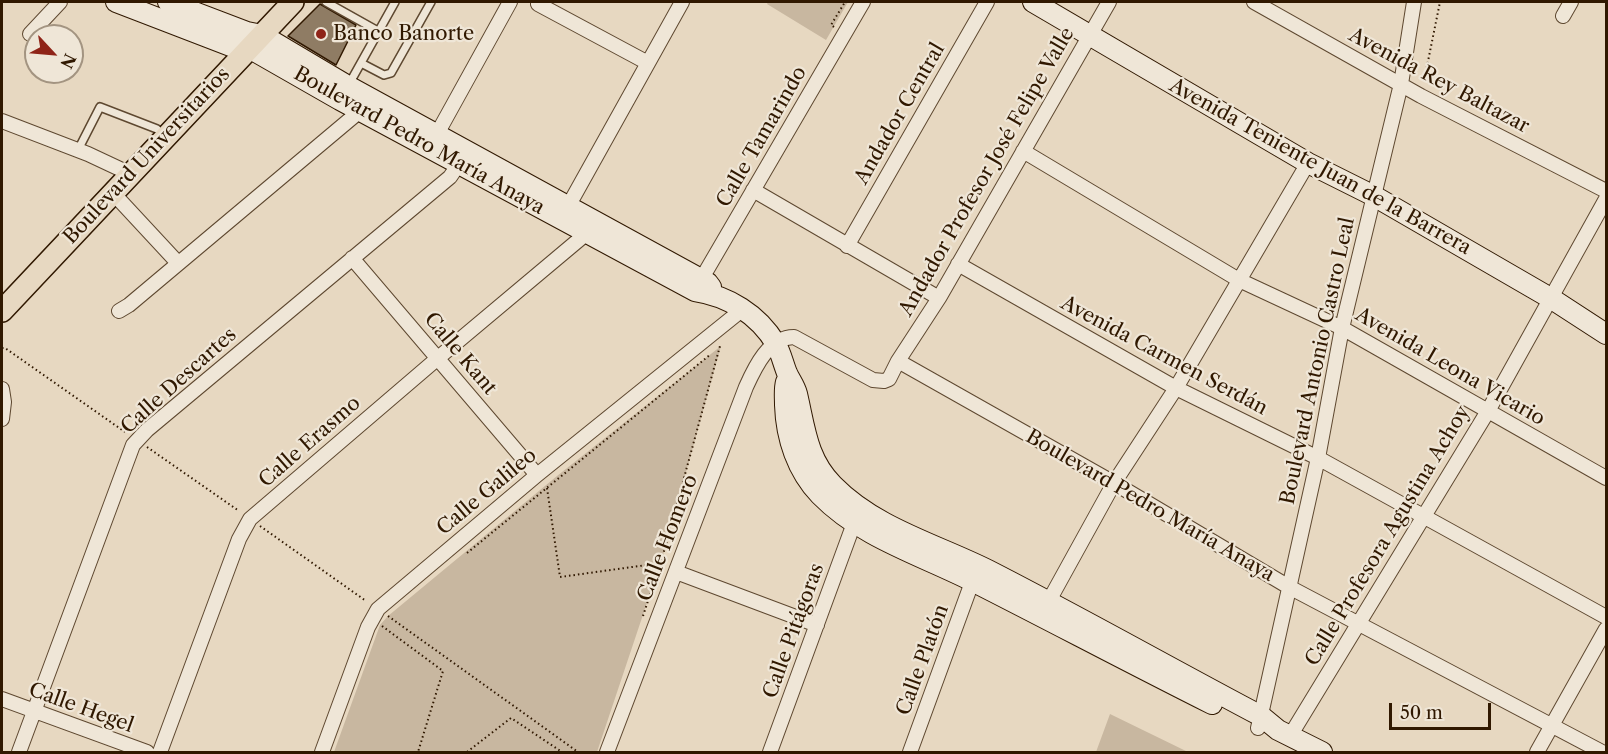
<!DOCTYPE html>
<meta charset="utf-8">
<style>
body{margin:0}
#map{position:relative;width:1608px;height:754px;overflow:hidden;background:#e7d8c1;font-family:"Libre Caslon Text",serif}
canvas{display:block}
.frame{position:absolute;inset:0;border:3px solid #301800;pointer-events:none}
.north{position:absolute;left:24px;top:24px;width:60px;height:60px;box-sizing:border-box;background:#efe6d7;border:2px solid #a39481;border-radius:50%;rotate:116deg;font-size:16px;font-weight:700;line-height:24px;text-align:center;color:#301800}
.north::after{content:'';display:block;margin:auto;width:21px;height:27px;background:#8f2418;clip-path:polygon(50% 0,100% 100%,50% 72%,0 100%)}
.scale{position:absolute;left:1389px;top:703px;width:102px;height:27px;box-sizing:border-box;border:3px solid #301800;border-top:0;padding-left:8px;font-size:18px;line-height:21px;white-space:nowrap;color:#301800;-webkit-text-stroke:4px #efe6d7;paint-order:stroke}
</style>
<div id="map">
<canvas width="1608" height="754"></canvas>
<div class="frame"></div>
<div class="north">N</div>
<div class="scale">50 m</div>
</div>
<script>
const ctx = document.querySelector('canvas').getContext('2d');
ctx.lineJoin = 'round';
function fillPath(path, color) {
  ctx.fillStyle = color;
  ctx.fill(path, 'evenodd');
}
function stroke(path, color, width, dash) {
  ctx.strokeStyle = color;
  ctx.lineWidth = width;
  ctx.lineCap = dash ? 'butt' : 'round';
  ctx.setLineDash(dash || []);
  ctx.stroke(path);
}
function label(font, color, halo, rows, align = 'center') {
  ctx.font = font + ' "Libre Caslon Text",serif';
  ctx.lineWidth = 4.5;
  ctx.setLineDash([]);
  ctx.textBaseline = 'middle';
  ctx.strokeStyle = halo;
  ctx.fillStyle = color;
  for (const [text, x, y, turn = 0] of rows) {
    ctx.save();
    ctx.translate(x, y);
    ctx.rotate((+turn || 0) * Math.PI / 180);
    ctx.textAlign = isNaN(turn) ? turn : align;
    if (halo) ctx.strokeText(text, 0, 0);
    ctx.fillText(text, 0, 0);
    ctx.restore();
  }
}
fillPath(new Path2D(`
 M768,2H848L826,40L767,4Z
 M721,346L663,555L597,752H334L380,625L388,616L557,476Z
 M1110,714L1188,752H1096Z`), '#c8b7a0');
const building = new Path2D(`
 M320,4L356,25L336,65L288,36Z`);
fillPath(building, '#8f7c64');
stroke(building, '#301800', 1.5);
const lane = new Path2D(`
 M326,2L378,31
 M361,63L384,75L391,73L431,2
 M348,86L395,2
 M78,150L100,107L157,129`);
const street = new Path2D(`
 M1254,2L1421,96L1606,191
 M538,4L648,63
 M1563,16L1571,2
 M30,34L60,2
 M2,121L88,154L120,169
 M437,134L510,2
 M1023,151L1239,280L1342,328L1606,478
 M753,190L939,298
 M113,193L178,263
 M565,212L682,2
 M847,246L987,2
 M352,258L537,475
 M958,264L1176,388L1318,458L1606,617
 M698,285L863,2
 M119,311L129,305L360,111
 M898,361L1114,483L1289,587L1602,752
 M2,389L4,402L2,419
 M676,572L817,625
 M1045,608L1114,483L1176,388L1308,163
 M2,699L147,752
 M1258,728L1318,458L1342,328L1401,84L1414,2
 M1290,736L1488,411L1606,199
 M19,752L133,445L147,430L450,177L463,158
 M160,752L239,539L250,519L438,358L587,233
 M322,752L368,627L378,609L537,475L743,309
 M607,752L746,387C755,367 769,337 794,337L873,380L884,381L889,379L898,361L939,298L1109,2
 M770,752L857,515
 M910,752L975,574
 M1537,752L1606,629`);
const secondary = new Path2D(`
 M116,2L233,47L249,48L340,100L695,291C728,296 758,314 776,344C781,353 783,363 787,373C790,380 795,386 797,394C805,428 807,459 833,485C875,528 936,544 988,570C1080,617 1170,668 1261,716L1278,730L1322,752
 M168,2L247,32L262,35L348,86L708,283L711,287
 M1033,2L1308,163L1374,196L1552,299L1606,334
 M786,382C784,389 785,397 785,405C786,438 797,471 820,495C862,538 921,555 974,582C1053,622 1132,664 1212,704`);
const primary = new Path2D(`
 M2,311L293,2`);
stroke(lane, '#5e4830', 10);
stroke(street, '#5e4830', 16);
stroke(secondary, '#301800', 22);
stroke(primary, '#301800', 24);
stroke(new Path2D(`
 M834,27L831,25L845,2
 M1424,81L1440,2
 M2,348H5L125,432
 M147,447L239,511
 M547,488L560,577L661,563
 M260,526L366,601
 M467,553L711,354
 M388,616L578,752
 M643,616L663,555L720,346
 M382,626L443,671L418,752
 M467,752L511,718L562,752`), '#301800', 2, [1.5, 3]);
stroke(lane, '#efe6d7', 7);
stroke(street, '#efe6d7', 14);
stroke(secondary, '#efe6d7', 20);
stroke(primary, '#e7d8c1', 21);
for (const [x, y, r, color] of [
 [321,34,6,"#8f2418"]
]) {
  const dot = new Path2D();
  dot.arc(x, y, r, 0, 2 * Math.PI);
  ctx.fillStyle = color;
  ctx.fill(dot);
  stroke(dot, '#efe6d7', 2);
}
label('20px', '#301800', '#efe6d7', [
 ["Banco Banorte",333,34]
], 'left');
label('20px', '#301800', '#efe6d7', [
 ["Avenida Rey Baltazar",1439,81,28],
 ["Andador Central",900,114,-60],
 ["Calle Tamarindo",762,137,-60],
 ["Boulevard Pedro María Anaya",419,141,29],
 ["Boulevard Universitarios",147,156,-47],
 ["Avenida Teniente Juan de la Barrera",1320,167,29],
 ["Andador Profesor José Felipe Valle",987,172,-60],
 ["Calle Kant",460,354,50],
 ["Avenida Carmen Serdán",1164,356,28],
 ["Boulevard Antonio Castro Leal",1318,361,-78],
 ["Avenida Leona Vicario",1450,367,30],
 ["Calle Descartes",179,381,-42],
 ["Calle Erasmo",310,442,-41],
 ["Calle Galileo",487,492,-40],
 ["Boulevard Pedro María Anaya",1150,506,30],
 ["Calle Profesora Agustina Achoy",1388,536,-59],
 ["Calle Homero",668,538,-69],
 ["Calle Pitágoras",794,631,-70],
 ["Calle Platón",923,660,-70],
 ["Calle Hegel",81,708,20]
]);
</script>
